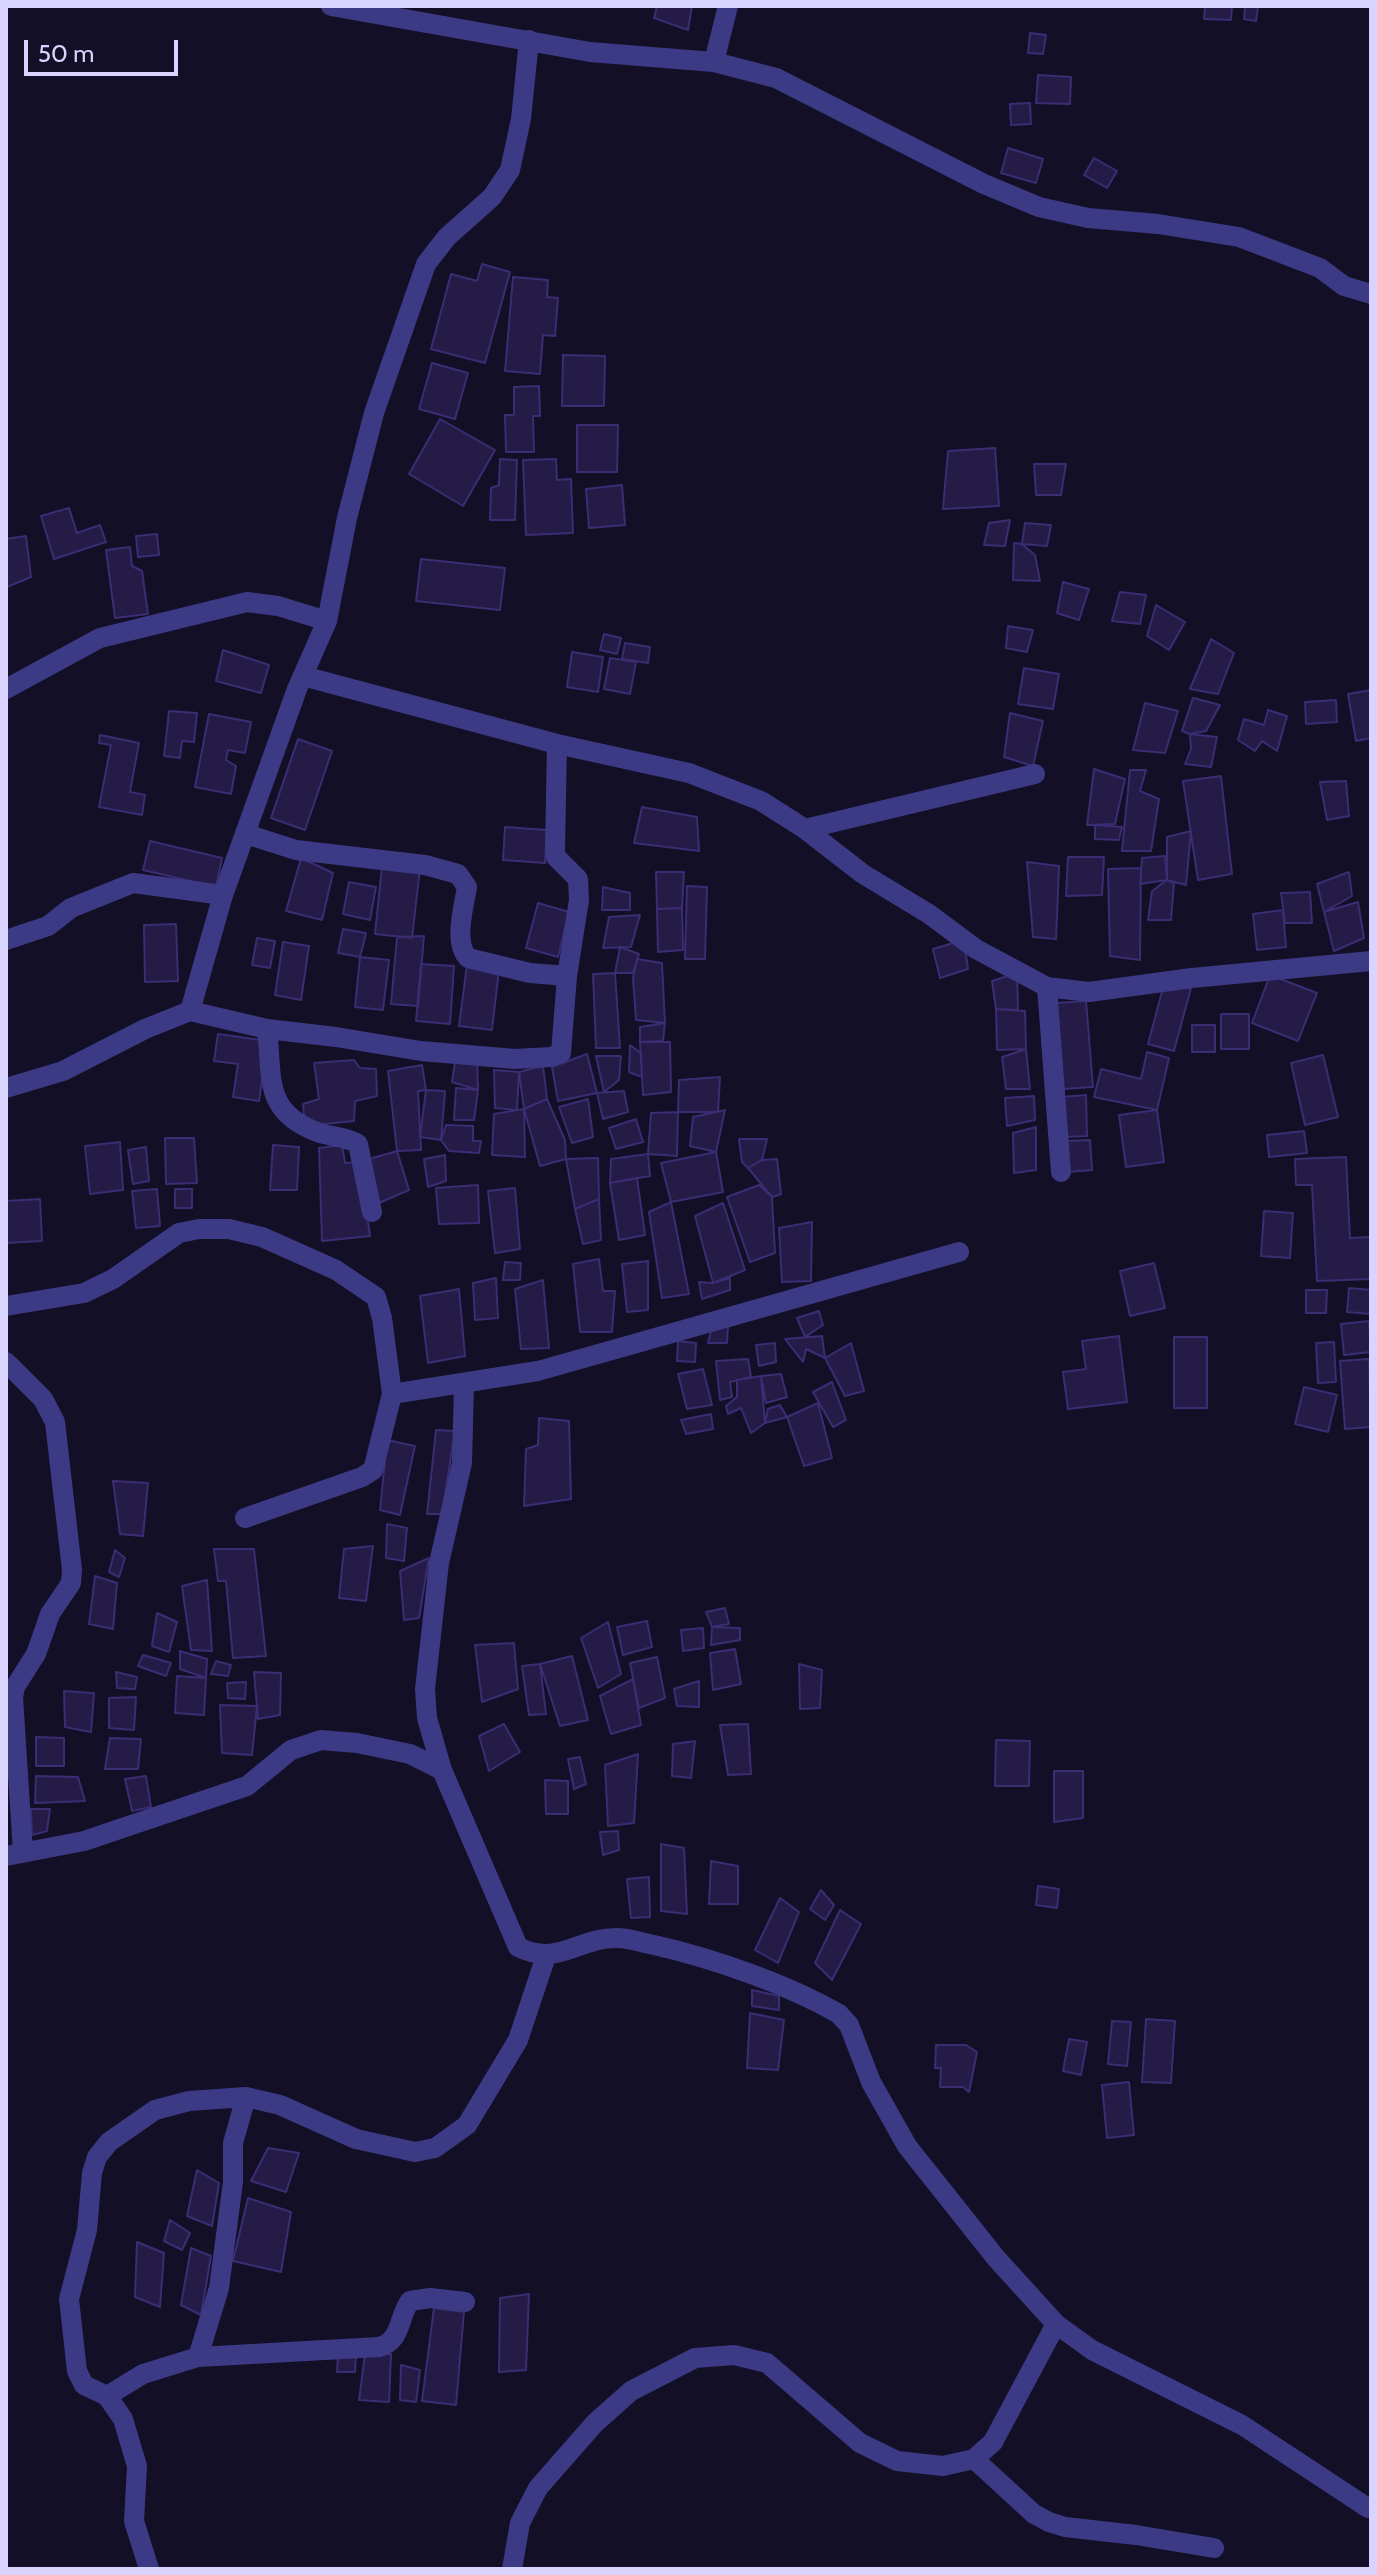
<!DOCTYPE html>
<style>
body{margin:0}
#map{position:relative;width:1377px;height:2575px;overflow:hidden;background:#130f26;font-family:Cabin,sans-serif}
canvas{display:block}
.frame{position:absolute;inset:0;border:8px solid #d9d4ff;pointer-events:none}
.scale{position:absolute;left:24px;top:40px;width:154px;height:36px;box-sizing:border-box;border:4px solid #d9d4ff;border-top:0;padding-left:10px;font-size:24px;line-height:28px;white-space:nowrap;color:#d9d4ff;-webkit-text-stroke:6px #130f26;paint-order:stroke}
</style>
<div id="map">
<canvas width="1377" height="2575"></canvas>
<div class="frame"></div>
<div class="scale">50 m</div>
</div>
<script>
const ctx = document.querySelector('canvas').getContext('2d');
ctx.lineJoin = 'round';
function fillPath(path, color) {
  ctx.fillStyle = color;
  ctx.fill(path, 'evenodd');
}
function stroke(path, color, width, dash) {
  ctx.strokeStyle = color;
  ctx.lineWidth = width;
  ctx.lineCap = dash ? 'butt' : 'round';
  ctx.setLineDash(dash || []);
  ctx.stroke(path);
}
const building = new Path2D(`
 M657,6H692L688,30L654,18Z
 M1205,6H1232L1231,20L1204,19Z
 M1245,6H1258L1256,21L1244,19Z
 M1030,33L1046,35L1043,54L1028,53Z
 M1038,75L1071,77L1070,104L1036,103Z
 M1030,103L1031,124L1011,125L1010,104Z
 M1008,148L1043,159L1036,183L1001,173Z
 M1094,158L1117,171L1107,188L1084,175Z
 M482,264L510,272L485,363L431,349L451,274L477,281Z
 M513,277L548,280L547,297L558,298L555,336L543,335L540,374L505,371Z
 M563,355L605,356L604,406H562Z
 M432,363L468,373L455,419L419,409Z
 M539,386L540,416H533L534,452H506L505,415H514V387Z
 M440,419L495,450L463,506L409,474Z
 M577,425H618L617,472H577Z
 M995,448L999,506L943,509L948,451Z
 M500,459L517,460L515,520H490L491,488L499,485Z
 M556,459L557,480L571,479L573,533L526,535L523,460Z
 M1034,464H1066L1061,495H1036Z
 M622,485L625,525L589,528L586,489Z
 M69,508L77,533L100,525L106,542L54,559L41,516Z
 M1010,520L1005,546L984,545L989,523Z
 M1025,523L1051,525L1047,546L1022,544Z
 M157,534L159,555L138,557L136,536Z
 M26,536L31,577L7,587L6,539Z
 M1014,543L1022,544L1035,555L1040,581L1013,580Z
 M130,547L132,566L142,571L148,614L115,618L106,550Z
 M421,559L505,568L500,610L416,601Z
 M1063,582L1089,589L1079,620L1057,613Z
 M1120,592L1146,595L1140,624L1112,621Z
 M1156,605L1185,622L1169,650L1147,636Z
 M1008,626L1033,630L1027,652L1006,648Z
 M604,634L621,638L617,654L600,650Z
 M1211,639L1234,653L1218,694L1190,689Z
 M625,643L650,647L648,663L622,659Z
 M223,650L269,665L261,693L216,681Z
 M572,652L603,657L598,692L567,687Z
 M610,658L636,662L630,694L604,689Z
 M1024,668L1059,674L1053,709L1018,704Z
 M1371,690V738L1356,741L1348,694Z
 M1193,698L1220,705L1206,731L1190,734L1182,731Z
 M1336,700L1337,722L1306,724L1305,702Z
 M1145,703L1178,711L1165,753L1133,750Z
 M1268,710L1287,716L1277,751L1262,741L1255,751L1238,740L1244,719L1264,725Z
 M169,711L197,713L194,742L182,741L180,758L164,756Z
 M1010,713L1043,721L1033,766L1004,757Z
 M209,714L251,722L245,753L228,750L226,760L236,766L231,794L195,787Z
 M1190,734L1217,737L1211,767L1185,764L1191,749Z
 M100,735L139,743L130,792L145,795L142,815L99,807L111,745L99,743Z
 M298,739L332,751L305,830L271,818Z
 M1094,769L1125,779L1115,824L1087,825Z
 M1130,770H1146L1140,791L1159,799L1151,851H1122Z
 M1221,776L1232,874L1198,880L1183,781Z
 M1346,781L1349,816L1327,820L1320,782Z
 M642,807L697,817L699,851L634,843Z
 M1095,825L1122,827L1119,840L1095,839Z
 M505,827L547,830L545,863L503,860Z
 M1191,831L1186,885L1167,880V837Z
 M150,841L222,858L216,887L143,870Z
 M1165,856L1167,880L1140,884L1142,858Z
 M1068,857H1104L1102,895L1066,896Z
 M301,858L333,873L322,920L286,911Z
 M1027,862L1059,866L1056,939L1033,937Z
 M382,866L420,869L412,938L375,934Z
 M1141,868L1140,960L1110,956L1108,869Z
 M656,872H684L682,908L657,909Z
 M1349,872L1352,896L1324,912L1317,884Z
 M1167,880L1174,883L1171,920H1148L1152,891Z
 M349,882L376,887L370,920L343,914Z
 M687,886L707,887L705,959H685Z
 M603,887L630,893V910H602Z
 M1310,892L1312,923H1285L1281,893Z
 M1358,902L1364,938L1334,951L1324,912Z
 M538,903L569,912L558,957L526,948Z
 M682,908L683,950L658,952L657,909Z
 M1283,910L1286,947L1257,950L1253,914Z
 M640,915L631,947L603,948L609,917Z
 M176,924L178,981L145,982L144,925Z
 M343,929L366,933L360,957L338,953Z
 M424,936L418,1006L391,1004L397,937Z
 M257,938L275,941L270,968L252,965Z
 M964,940L968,969L940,978L933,949Z
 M283,942L309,946L301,1000L275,995Z
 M620,947L639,954L633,973H615Z
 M360,957L389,960L383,1010L355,1007Z
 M637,959L662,963L665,1023L636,1020L633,978Z
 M421,964L454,966L450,1024L416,1021Z
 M467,965L499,969L492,1030L459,1026Z
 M615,973L620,1048H596L593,974Z
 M1017,973L1018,1010L996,1009L992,981Z
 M1270,975L1317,993L1298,1041L1252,1023Z
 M1163,988H1191L1174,1051L1148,1044Z
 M1086,1001L1093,1087L1063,1089L1056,1003Z
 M996,1009L1025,1011L1026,1049L997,1050Z
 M1221,1014H1249V1049H1221Z
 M665,1023L663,1041L640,1042V1027Z
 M1192,1025H1215V1052H1192Z
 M218,1034L268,1041L259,1101L233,1097L238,1064L214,1061Z
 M640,1042H670L671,1092L643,1095Z
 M630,1045L641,1053L642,1077L629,1072Z
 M1026,1049L1030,1089H1006L1002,1057Z
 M1147,1052L1169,1058L1157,1110L1094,1097L1101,1069L1141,1079Z
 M587,1054L597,1093L558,1101L552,1067Z
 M1323,1055L1338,1117L1305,1125L1291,1063Z
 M456,1056L477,1058L478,1090L452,1082Z
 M596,1056H621L619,1080L604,1092Z
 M354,1060L360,1068L376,1069L377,1096L355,1101L354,1121L305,1126L303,1104L319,1099L314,1063Z
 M422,1065L426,1090L418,1091L421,1150L397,1151L388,1071Z
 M543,1066L547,1099L524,1109L519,1072Z
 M494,1070L519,1072L517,1110L495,1108Z
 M720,1077L718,1112H678L679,1080Z
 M456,1088L478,1090L474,1120H454Z
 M426,1090L445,1091L441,1140L420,1137Z
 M624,1091L628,1112L603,1119L597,1093Z
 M1086,1095L1087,1136L1062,1137L1061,1097Z
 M1034,1096L1035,1120L1007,1126L1005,1098Z
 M547,1099L565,1140L566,1159L540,1166L524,1109Z
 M588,1099L593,1137L572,1143L559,1107Z
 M524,1109L525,1157L492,1155L494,1114Z
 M725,1110L716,1152L690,1146L693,1117Z
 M1157,1110L1164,1162L1126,1167L1119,1115Z
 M678,1112L677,1156L648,1154L651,1113Z
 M636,1119L643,1142L616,1149L609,1128Z
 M446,1125L473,1126V1141H481L479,1153L449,1151L441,1140Z
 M1036,1127V1170L1014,1173L1013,1133Z
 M1304,1131L1307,1153L1269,1157L1267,1135Z
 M165,1138H194L197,1183L166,1184Z
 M739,1139H767L762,1160L748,1168L742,1162Z
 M1090,1140L1092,1170L1068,1172L1066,1141Z
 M120,1142L123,1190L90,1194L85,1146Z
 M273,1145L299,1147L297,1190H270Z
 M342,1145L345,1163L360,1162L370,1236L322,1241L319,1148Z
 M146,1147L149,1181L133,1184L128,1150Z
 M397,1151L409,1190L379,1203L369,1159Z
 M716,1152L723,1192L671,1202L661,1163Z
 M648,1154L650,1176L610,1183L611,1159Z
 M445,1155L446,1181L428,1187L424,1159Z
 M1346,1157L1350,1238L1371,1237V1279L1317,1281L1312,1185H1296L1295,1159Z
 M598,1158L599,1199L575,1209L566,1159Z
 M777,1159L781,1194L772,1197L748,1168L762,1160Z
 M637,1178L645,1235L619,1240L610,1183Z
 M478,1185L479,1223L439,1224L436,1188Z
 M759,1185L772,1197L775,1253L750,1262L727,1197Z
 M515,1188L520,1249L495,1253L488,1191Z
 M157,1189L160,1226L136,1228L132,1191Z
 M175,1189H192V1208H175Z
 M40,1199L42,1241L6,1243V1201Z
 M599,1199L601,1240L583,1244L575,1209Z
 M671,1202L689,1294L662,1298L649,1212Z
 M723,1203L745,1270L713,1283L695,1216Z
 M1264,1211L1293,1213L1290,1258L1261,1256Z
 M812,1222L811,1281L782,1282L779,1228Z
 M599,1259L603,1291H615L612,1332H580L573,1264Z
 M648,1261V1310L627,1312L622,1264Z
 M505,1262L521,1263L520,1280H503Z
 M1154,1263L1165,1308L1130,1316L1120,1271Z
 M496,1278L498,1318L475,1320L473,1283Z
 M730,1278V1290L702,1299L699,1282L713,1283Z
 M543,1280L549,1348L521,1349L515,1289Z
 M1349,1288L1371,1290V1314L1347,1312Z
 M459,1289L465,1356L428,1363L420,1296Z
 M1306,1290H1327L1326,1313H1306Z
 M819,1311L823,1325L805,1337L797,1318Z
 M1369,1321L1371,1352L1344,1355L1341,1324Z
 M728,1326L727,1343H708L712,1327Z
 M822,1336L825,1358L806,1349L803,1362L785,1339Z
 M1119,1336L1127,1402L1068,1409L1063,1372L1086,1369L1082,1341Z
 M1174,1337H1207V1408H1174Z
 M678,1341L696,1343L695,1362L677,1361Z
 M1334,1342L1336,1382L1318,1383L1316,1343Z
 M775,1343L776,1362L759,1366L756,1345Z
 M851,1343L864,1391L845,1396L825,1358Z
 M748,1359L751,1377L730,1382L732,1397L720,1400L716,1361Z
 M1369,1359L1371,1427L1345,1429L1340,1361Z
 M703,1369L712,1405L687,1409L678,1374Z
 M781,1374L787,1397L766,1403L761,1376Z
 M761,1376L765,1423L751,1433L741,1408L728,1414L726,1406L737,1397V1380Z
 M832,1382L846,1420L833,1427L813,1392Z
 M1304,1387L1337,1395L1328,1432L1295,1424Z
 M818,1403L832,1458L804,1466L787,1417Z
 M780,1405L787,1417L765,1423L768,1409Z
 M711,1414L713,1429L686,1434L681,1420Z
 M539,1418L569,1421L571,1499L524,1506L526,1449L538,1445Z
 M436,1430L455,1431L442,1514H427Z
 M387,1440L415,1446L400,1515L380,1510Z
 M113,1481L148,1483L143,1536L120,1534Z
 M387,1524L407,1528L404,1561L386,1558Z
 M373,1546L366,1601L339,1598L344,1549Z
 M214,1549H254L266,1656L233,1658L226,1581H218Z
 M115,1550L125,1558L119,1577L109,1572Z
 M429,1558L419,1618L404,1620L400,1571Z
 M95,1576L117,1583L113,1629L89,1624Z
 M207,1580L212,1651L191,1650L182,1586Z
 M725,1608L729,1624L712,1627L706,1612Z
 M157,1613L177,1622L169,1652L152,1646Z
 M647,1621L652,1647L623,1655L617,1627Z
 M608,1622L621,1674L598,1688L581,1638Z
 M712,1627L740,1628V1640L711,1645Z
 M703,1628L704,1648L683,1651L681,1630Z
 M514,1643L518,1689L482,1702L475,1645Z
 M735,1649L741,1684L713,1690L710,1653Z
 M180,1651L207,1659L206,1678L180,1669Z
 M143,1655L171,1663L166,1676L138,1666Z
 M572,1656L588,1720L560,1726L540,1664Z
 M657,1657L665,1698L639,1708L630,1663Z
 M216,1661L231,1665L228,1676L211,1674Z
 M540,1664L546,1714L529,1715L522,1666Z
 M799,1664L822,1670L820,1708L800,1709Z
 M116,1672L137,1677L135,1689L117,1688Z
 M254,1672L281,1673L280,1715L258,1719Z
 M177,1676L206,1678L204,1715L175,1713Z
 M633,1679L641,1725L611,1734L600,1696Z
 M699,1681V1707L677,1706L674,1689Z
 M246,1682L245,1699L228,1698L227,1683Z
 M64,1691L94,1693L91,1732L65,1727Z
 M136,1697L134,1730L109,1728V1698Z
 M220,1705L257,1706L252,1755L222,1753Z
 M504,1724L520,1752L489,1771L479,1736Z
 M748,1724L751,1774L728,1775L720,1725Z
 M36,1737L64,1738V1766H36Z
 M110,1738L141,1739L138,1769H105Z
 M996,1740L1030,1741L1029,1786H995Z
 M695,1741L691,1778L672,1776L673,1744Z
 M638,1754L634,1823L608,1826L605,1765Z
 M580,1757L586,1784L574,1789L568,1759Z
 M1054,1771H1083V1818L1054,1822Z
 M36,1776L78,1777L85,1801L35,1803Z
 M146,1776L151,1807L132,1811L125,1779Z
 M545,1780L568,1781V1814H546Z
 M31,1809H50L47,1831L32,1835Z
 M618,1831L619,1850L603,1855L600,1832Z
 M661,1844L684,1848L687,1914L661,1911Z
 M711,1861L738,1866V1904H709Z
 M649,1877L650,1917L631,1918L627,1879Z
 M1038,1886L1059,1889L1057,1908L1036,1905Z
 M821,1890L834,1905L825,1920L810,1909Z
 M780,1898L799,1912L778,1963L755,1950Z
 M840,1910L861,1924L832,1980L815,1963Z
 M752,1990L779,1996V2010L752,2006Z
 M750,2013L784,2020L778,2070L747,2068Z
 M1146,2019L1175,2021L1171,2083L1142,2082Z
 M1112,2021L1131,2022L1127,2066L1108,2064Z
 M1069,2039L1087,2042L1081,2075L1063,2071Z
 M936,2045H966L977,2052L969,2092L963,2087H940L941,2068H935Z
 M1129,2082L1134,2135L1107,2138L1102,2085Z
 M268,2148L299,2153L286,2192L251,2181Z
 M197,2170L219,2183L212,2226L187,2216Z
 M248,2198L291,2212L281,2272L233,2261Z
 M170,2220L190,2233L182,2250L164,2241Z
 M137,2242L164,2253L160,2307L135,2297Z
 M191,2248L211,2256L201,2315L181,2305Z
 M529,2294L526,2370L499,2372L500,2298Z
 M434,2308L464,2312L456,2405L422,2401Z
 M365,2354H391L389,2402L359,2400Z
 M338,2356H356L355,2372H337Z
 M401,2365L420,2370L416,2402L400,2400Z`);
fillPath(building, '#241b47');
stroke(building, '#3b2d73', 2);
stroke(new Path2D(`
 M331,6L590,52L714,62L776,78L984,184L1039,207L1088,218L1158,224L1239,237L1320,268L1344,286L1371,294
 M714,62L728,6
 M303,676L557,744L689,773L761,801L805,829L863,874L929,914L976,949L1047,987L1089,992L1192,978L1371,961
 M6,689L100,638L247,602L278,606L327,621
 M557,744L555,850L556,857L578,879L579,900L567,976
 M805,829L1035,774
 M6,940L48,926L71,908L133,883L223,895
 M1047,987L1061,1172
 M190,1011L223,895L297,689L327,621L347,518L374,413L426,264L447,237L492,197L510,170L521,119L529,40
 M267,1029C273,1076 262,1111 317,1132C330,1137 346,1136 358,1144L372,1212
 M6,1088L63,1071L145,1029L190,1011L267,1029L336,1037L421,1051L515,1059L551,1057L561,1053L567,976L530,973L468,958C453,942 464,907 467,887L458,874L425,865L296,850L246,834
 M6,1306L84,1293L113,1279L179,1233L199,1229H229L262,1237L336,1270L376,1297L382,1318L392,1394L373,1470L362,1477L245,1518
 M6,1362L43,1399L55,1422L72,1570L71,1583L50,1614L36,1654L15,1687L13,1697L23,1853
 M464,1384L462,1463L439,1563L425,1689L427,1718L442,1770L518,1947C559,1967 578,1937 618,1938C630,1938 642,1943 654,1945C712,1958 787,1984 839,2014L849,2025L871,2082L907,2146L996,2258L1056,2324L1092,2350L1242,2425L1368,2508
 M392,1394L538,1371L959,1252
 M6,1856L84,1841L247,1786L291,1750L321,1740L357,1743L410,1754L442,1770
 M198,2357L379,2347C402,2341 398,2317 410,2301L430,2298L465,2302
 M107,2396L143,2374L198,2357L219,2288L233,2182V2143L246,2097
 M974,2459L1034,2514L1049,2522L1065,2527L1136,2535L1214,2548
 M149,2569L134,2521L137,2466L123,2419L107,2396L84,2385L77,2371L69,2299L87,2230L92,2173L97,2157L109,2142L155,2110L189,2101L246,2097L280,2105L356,2139L415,2152L435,2148L467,2125L518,2040L546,1956
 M512,2569L520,2523L538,2488L595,2423L631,2391L695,2358L734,2355L767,2363L860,2443L897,2461L943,2466L974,2459L993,2442L1056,2324`), '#3d3a85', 20);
</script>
